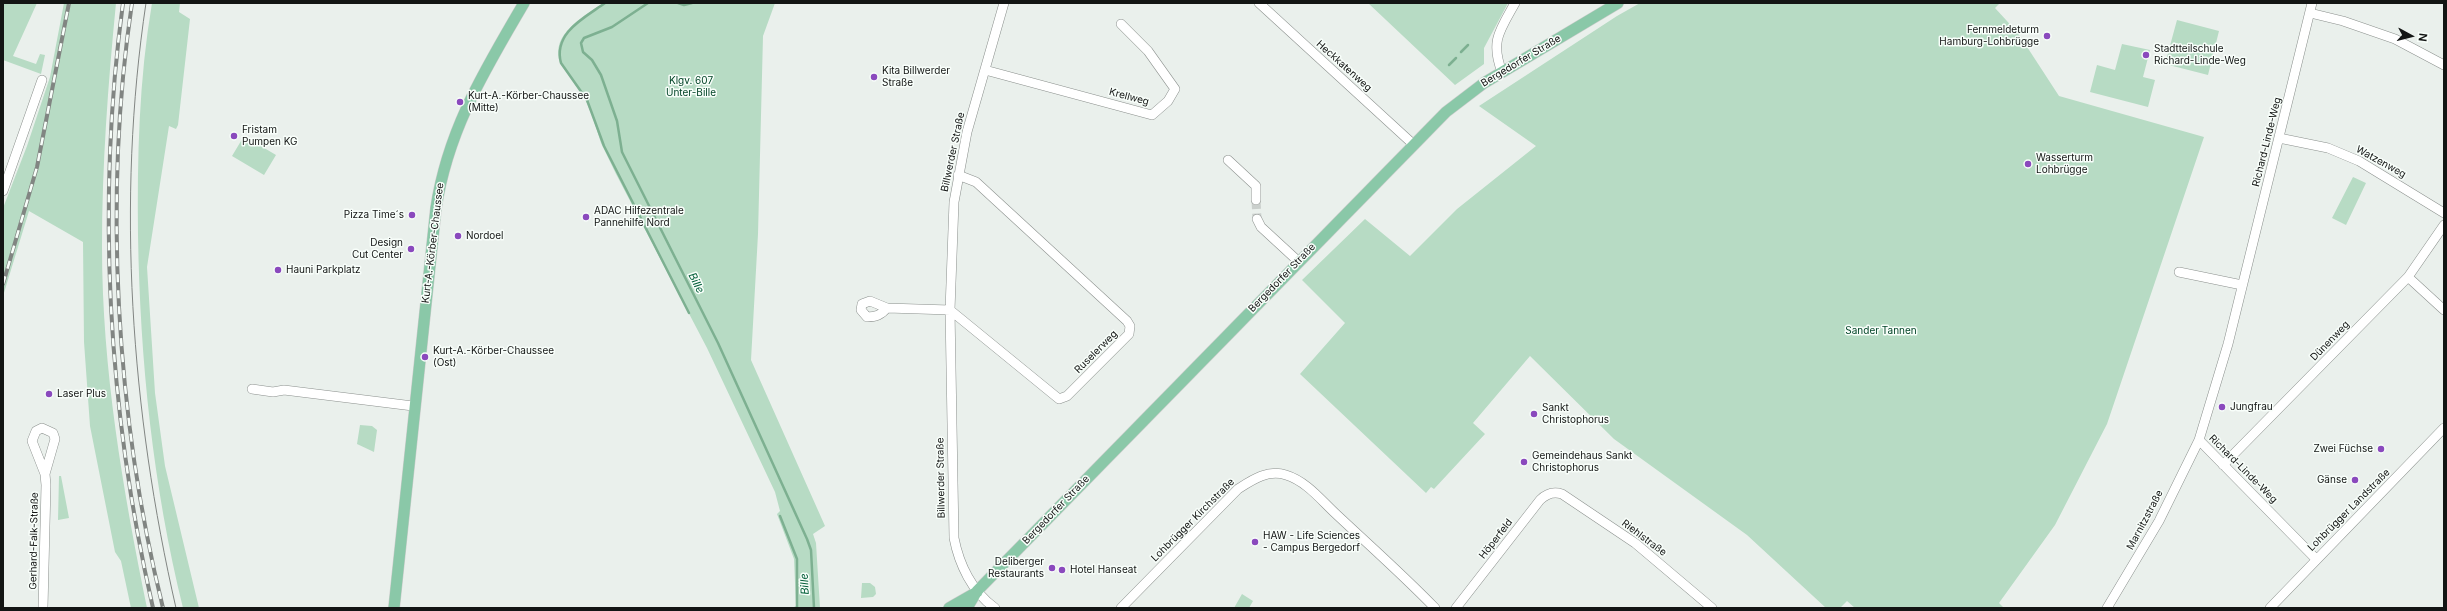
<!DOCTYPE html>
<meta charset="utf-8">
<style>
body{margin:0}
#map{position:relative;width:2447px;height:611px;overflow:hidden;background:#eaf0ec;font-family:Inter,sans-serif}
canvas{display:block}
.frame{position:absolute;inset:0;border:4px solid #131514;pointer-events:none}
.north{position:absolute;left:2391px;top:16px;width:40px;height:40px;-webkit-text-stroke:3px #f8fefa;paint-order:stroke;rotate:97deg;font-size:11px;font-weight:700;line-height:16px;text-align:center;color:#131514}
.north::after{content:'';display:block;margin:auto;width:14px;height:18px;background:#131514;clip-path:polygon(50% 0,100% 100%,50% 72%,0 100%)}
</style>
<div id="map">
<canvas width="2447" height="611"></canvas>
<div class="frame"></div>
<div class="north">N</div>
</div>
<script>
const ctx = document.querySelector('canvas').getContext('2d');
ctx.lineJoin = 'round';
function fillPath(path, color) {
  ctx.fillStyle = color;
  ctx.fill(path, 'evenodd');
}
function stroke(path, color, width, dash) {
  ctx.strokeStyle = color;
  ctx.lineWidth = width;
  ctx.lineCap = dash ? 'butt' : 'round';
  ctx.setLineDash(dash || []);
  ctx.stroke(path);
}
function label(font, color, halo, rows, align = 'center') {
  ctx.font = font + ' Inter,sans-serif';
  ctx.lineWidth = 3;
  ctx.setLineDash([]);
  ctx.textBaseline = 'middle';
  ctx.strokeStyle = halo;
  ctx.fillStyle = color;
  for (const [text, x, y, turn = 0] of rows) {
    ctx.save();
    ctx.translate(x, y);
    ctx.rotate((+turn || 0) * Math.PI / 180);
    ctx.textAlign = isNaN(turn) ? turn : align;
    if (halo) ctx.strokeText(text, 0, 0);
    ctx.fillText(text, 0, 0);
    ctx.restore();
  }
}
fillPath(new Path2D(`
 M3,3H37L13,56L36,64L40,54L45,55L41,74L3,60Z
 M64,3H116C108,84 102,166 102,247C102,369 123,490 147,608H131L121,561L115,552L90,426L84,342L83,242L29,211L3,296V208L27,146L50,77Z
 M152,3H180L179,12L190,19L178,125L176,129L169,126L147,267L155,393L165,466L199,608H183C153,486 140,361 138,235C137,158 139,79 152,3Z
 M603,3H775L763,36L758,234L751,360L825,526L813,534L816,543L820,608H792L796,606L794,559L777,514L780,511L775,492L707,348L616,174L601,143L592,115L584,97L560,63C550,34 583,17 603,3Z
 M1368,3H1508L1484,48V64L1455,85Z
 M1640,3H2000L1995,8L2018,33L2059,96L2204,137L2107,424L2055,525L1999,603L2004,608H1855L1847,601L1840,608H1826L1747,535L1614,439L1530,356L1473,423L1485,434L1434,489L1431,487L1426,493L1300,374L1345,323L1302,280L1365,219L1410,256L1457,209L1536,146L1479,106L1617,16Z
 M2177,20L2219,31L2208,75L2165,64Z
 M2122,44L2150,50L2143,77L2155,80L2148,107L2090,92L2097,65L2115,70Z
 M244,136L276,155L264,175L232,156Z
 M2353,177L2366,183L2346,225L2332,218Z
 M360,425L372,426L377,430L374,452L357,444Z
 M59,476H61L69,518L58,520Z
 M862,583H870L875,587L876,594L873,597L861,598Z
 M1242,594L1253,601L1249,608H1234Z`), '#b7dbc4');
stroke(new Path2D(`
 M605,3C584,18 553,33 561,63L587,100L604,146L689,313
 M648,3L612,27L584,38L581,43L583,52L592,60L601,75L617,121L622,152L718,343L807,539L811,550L814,608
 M678,3L684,5L692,3
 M1461,52L1468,45
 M1449,65L1456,58
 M780,516L797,559V608`), '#7db091', 2.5);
stroke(new Path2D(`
 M1256,200L1257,219`), '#cacfcc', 9, [9, 4.5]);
const minor = new Path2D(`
 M1259,3L1414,145
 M2312,3L2228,344L2199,440L2316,559
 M2310,13L2343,21L2395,39L2444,65
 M985,70L1152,115L1168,101L1175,89L1148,51L1121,24
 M1502,72C1490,41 1500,30 1515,3
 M2279,138L2328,148L2359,161L2444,213
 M1228,160L1256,186V200
 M3,191L42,80
 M1257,219L1261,227L1299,262
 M2179,272L2242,285
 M2408,277L2444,310
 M887,308C881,315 876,317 867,317L861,310L862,304L870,301L887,308L950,310L1059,399L1067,396L1129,334L1130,326L1127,321L976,182L958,175
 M252,389L273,392L284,390L413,406
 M2223,465L2408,277L2444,225
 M43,608L46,485L45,474L32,441L36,431L42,428L53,433L55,439L45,474
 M995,608C972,592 959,564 954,538L950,310L954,202L967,132L1004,3
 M1121,608L1238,489C1252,480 1268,469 1286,475C1306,481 1321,500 1336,514C1369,545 1403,575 1435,608
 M1456,608L1540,500C1546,494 1553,491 1562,494L1635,543L1712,608
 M2107,608L2159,521L2199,440
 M2270,608L2444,428`);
const major = new Path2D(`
 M394,608L436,208C448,129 485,70 524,3
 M949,608L977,592
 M967,608L977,591L1446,112L1484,83L1618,3`);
stroke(minor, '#8b908d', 10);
stroke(major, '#cbcccb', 12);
stroke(minor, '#fff', 9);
stroke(major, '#8ac8a8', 11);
stroke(new Path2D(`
 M146,3C116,202 131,412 176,608`), '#818582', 1);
const rail = new Path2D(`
 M123,3C96,203 108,411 153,608
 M132,3C103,197 116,418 163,608
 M3,284L37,167L69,3`);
stroke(rail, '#818582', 4);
stroke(rail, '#f8fefa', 2.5, [8]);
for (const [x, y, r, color] of [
 [2047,36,4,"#8a49bd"],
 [2146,55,4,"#8a49bd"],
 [874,77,4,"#8a49bd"],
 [460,102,4,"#8a49bd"],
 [234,136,4,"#8a49bd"],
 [2028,164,4,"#8a49bd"],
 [412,215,4,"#8a49bd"],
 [586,217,4,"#8a49bd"],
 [458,236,4,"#8a49bd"],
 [411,249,4,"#8a49bd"],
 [278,270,4,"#8a49bd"],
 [425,357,4,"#8a49bd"],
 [49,394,4,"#8a49bd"],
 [2222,407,4,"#8a49bd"],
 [1534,414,4,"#8a49bd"],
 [2381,449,4,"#8a49bd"],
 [1524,462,4,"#8a49bd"],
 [2355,480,4,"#8a49bd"],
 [1255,542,4,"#8a49bd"],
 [1052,568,4,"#8a49bd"],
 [1062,570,4,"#8a49bd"]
]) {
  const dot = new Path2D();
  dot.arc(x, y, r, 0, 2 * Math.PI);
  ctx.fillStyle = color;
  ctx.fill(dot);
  stroke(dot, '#f8fefa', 1.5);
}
label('10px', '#131514', '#f8fefa', [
 ["Fernmeldeturm",2039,30,"right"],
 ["Hamburg-Lohbrügge",2039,42,"right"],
 ["Stadtteilschule",2154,49],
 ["Richard-Linde-Weg",2154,61],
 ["Kita Billwerder",882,71],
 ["Straße",882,83],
 ["Kurt-A.-Körber-Chaussee",468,96],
 ["(Mitte)",468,108],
 ["Fristam",242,130],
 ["Pumpen KG",242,142],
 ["Wasserturm",2036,158],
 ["Lohbrügge",2036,170],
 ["ADAC Hilfezentrale",594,211],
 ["Pannehilfe Nord",594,223],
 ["Pizza Time´s",404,215,"right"],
 ["Nordoel",466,236],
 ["Design",403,243,"right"],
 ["Cut Center",403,255,"right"],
 ["Hauni Parkplatz",286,270],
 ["Kurt-A.-Körber-Chaussee",433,351],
 ["(Ost)",433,363],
 ["Laser Plus",57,394],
 ["Jungfrau",2230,407],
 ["Sankt",1542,408],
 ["Christophorus",1542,420],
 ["Zwei Füchse",2373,449,"right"],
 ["Gemeindehaus Sankt",1532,456],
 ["Christophorus",1532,468],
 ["Gänse",2347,480,"right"],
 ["HAW - Life Sciences",1263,536],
 ["- Campus Bergedorf",1263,548],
 ["Deliberger",1044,562,"right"],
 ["Restaurants",1044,574,"right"],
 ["Hotel Hanseat",1070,570]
], 'left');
label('10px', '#131514', '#f8fefa', [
 ["Bergedorfer Straße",1521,61,-31],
 ["Heckkatenweg",1344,66,42],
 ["Krellweg",1129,97,15],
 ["Richard-Linde-Weg",2267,142,-76],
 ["Billwerder Straße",953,152,-78],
 ["Watzenweg",2381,162,29],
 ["Kurt-A.-Körber-Chaussee",433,243,-83],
 ["Bergedorfer Straße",1282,278,-46],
 ["Dünenweg",2330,341,-46],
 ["Ruselerweg",1096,352,-45],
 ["Richard-Linde-Weg",2243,469,45],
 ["Billwerder Straße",941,478,-91],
 ["Bergedorfer Straße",1056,510,-46],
 ["Lohbrügger Landstraße",2349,510,-45],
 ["Lohbrügger Kirchstraße",1193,520,-45],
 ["Marnitzstraße",2145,520,-62],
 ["Riehlstraße",1644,538,37],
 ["Höperfeld",1496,539,-52],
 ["Gerhard-Falk-Straße",34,541,-89]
]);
label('10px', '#004326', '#f8fefa', [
 ["Klgv. 607",691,81],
 ["Unter-Bille",691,93],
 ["Sander Tannen",1881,331]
]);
label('italic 11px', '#015d37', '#f8fefa', [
 ["Bille",696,283,63],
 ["Bille",805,584,-93]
]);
</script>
